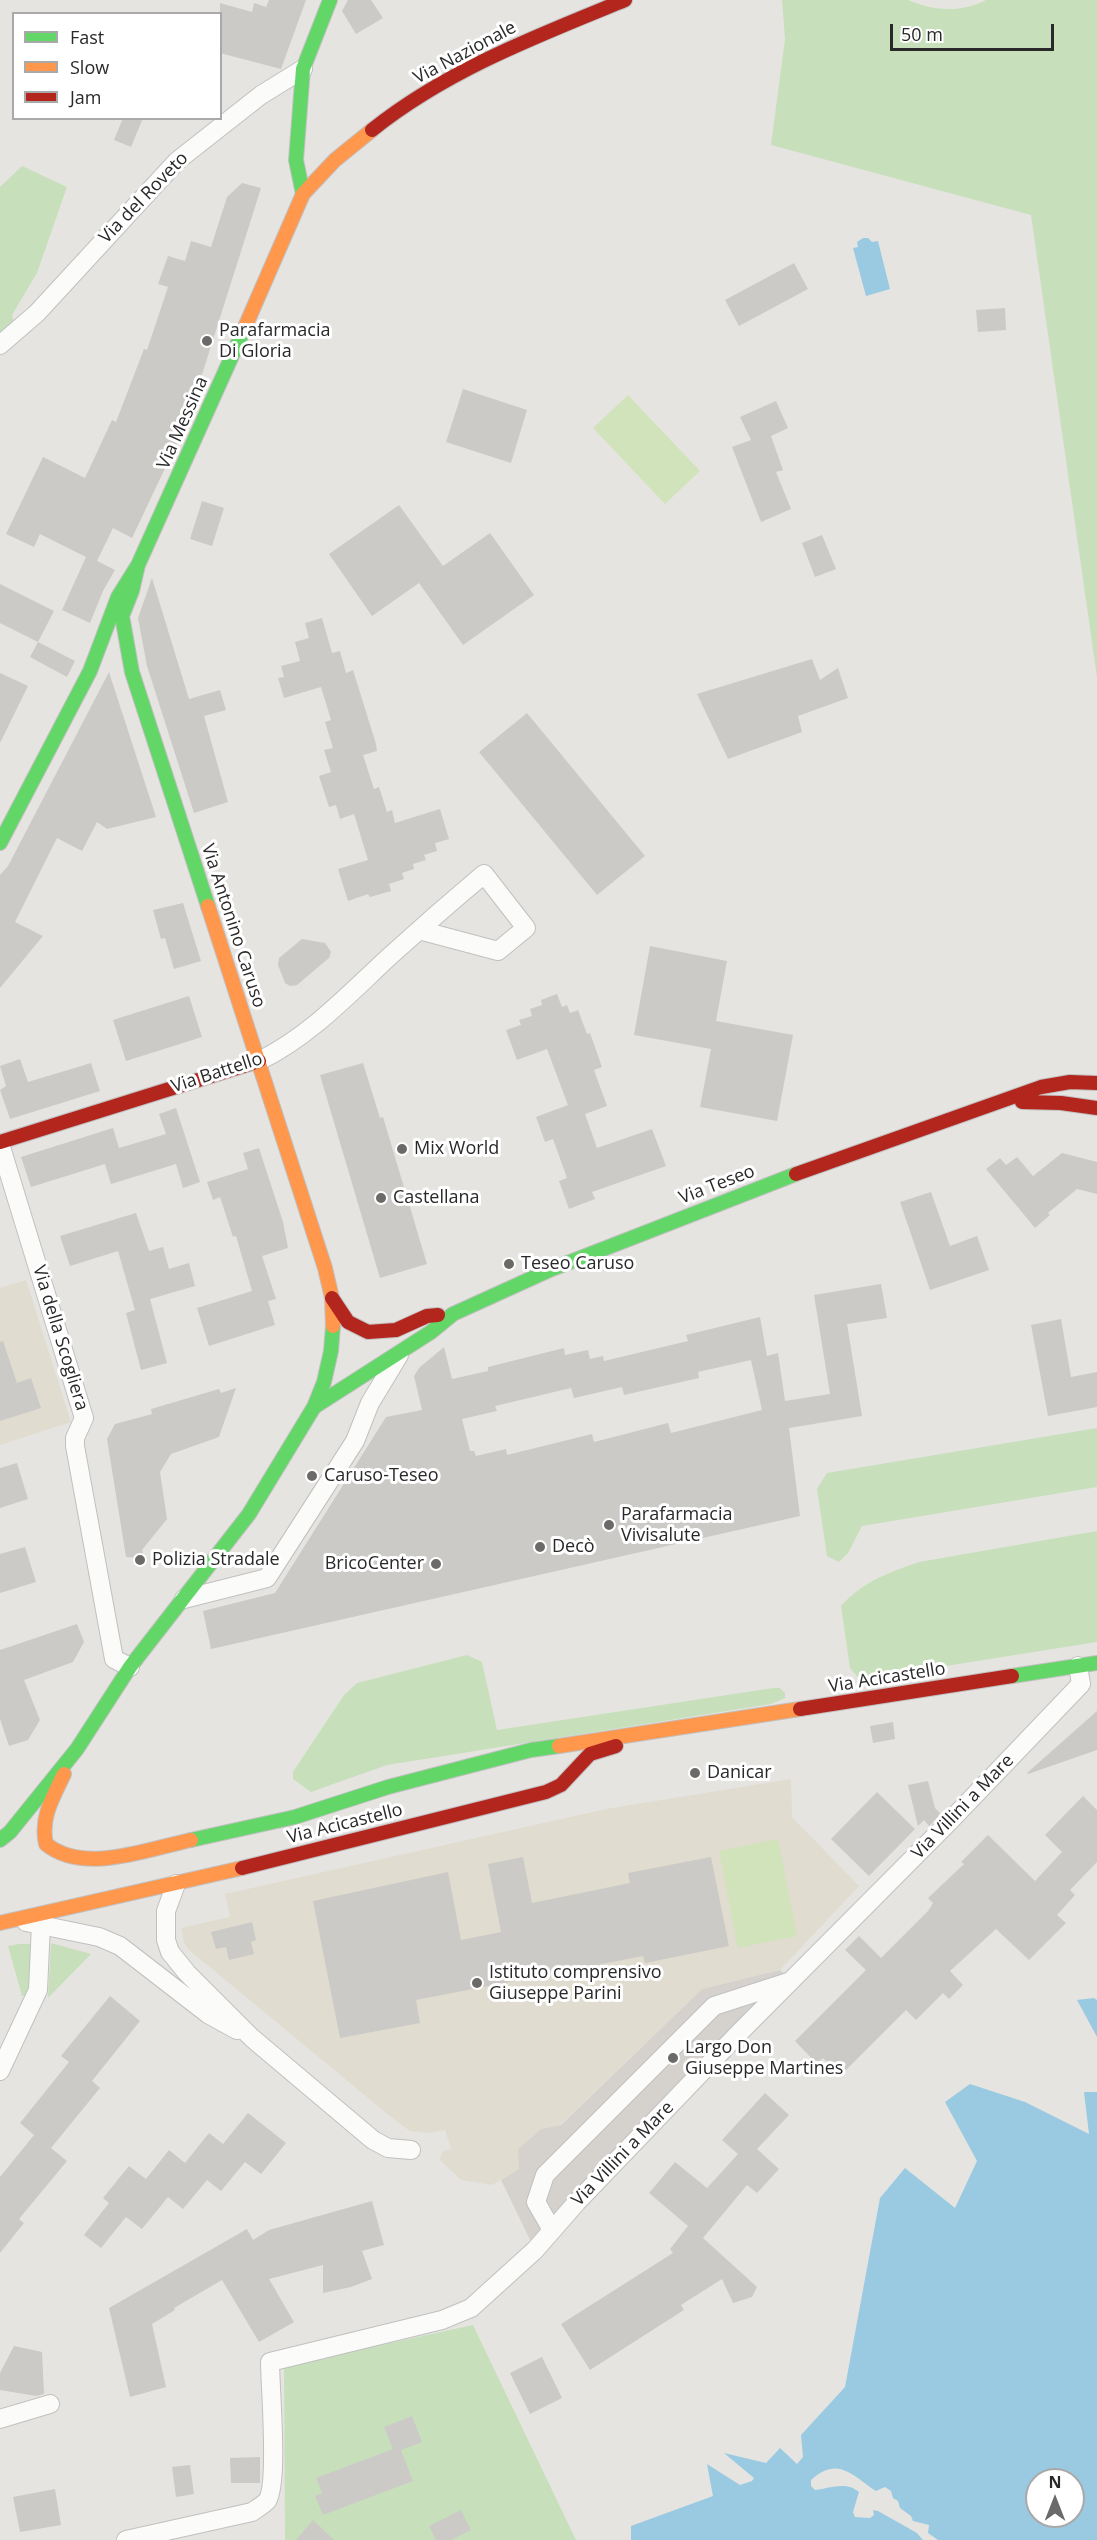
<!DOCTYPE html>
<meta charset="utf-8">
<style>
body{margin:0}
#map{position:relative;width:1097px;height:2540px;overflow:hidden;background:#e6e4e0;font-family:"Open Sans",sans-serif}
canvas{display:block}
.legend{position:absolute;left:12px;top:12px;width:210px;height:108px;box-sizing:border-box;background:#fff;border:2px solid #a9a9a9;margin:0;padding:8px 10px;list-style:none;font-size:18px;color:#292929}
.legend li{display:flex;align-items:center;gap:12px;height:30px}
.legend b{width:30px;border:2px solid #a9a9a9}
.north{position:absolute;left:1025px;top:2468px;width:60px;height:60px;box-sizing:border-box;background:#fff;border:2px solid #a9a9a9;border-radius:50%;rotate:0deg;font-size:16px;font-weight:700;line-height:24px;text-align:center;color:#292929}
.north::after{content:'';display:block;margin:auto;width:21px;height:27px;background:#6b6a69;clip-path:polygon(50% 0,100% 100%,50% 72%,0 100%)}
.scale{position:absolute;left:890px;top:24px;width:164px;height:27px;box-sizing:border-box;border:3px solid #292929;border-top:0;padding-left:8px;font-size:18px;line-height:21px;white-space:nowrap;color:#292929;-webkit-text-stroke:4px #fff;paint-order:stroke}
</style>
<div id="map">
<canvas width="1097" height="2540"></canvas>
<ul class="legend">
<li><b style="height:8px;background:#63d668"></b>Fast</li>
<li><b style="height:8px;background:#ff974d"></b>Slow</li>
<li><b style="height:8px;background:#b3261e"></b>Jam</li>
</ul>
<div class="north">N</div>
<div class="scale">50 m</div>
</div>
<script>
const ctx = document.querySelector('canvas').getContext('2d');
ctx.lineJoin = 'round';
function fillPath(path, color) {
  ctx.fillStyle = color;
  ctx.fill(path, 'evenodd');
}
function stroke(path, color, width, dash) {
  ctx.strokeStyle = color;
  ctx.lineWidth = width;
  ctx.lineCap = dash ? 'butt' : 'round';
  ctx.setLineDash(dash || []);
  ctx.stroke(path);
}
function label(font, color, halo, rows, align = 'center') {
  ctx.font = font + ' "Open Sans",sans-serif';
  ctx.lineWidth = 6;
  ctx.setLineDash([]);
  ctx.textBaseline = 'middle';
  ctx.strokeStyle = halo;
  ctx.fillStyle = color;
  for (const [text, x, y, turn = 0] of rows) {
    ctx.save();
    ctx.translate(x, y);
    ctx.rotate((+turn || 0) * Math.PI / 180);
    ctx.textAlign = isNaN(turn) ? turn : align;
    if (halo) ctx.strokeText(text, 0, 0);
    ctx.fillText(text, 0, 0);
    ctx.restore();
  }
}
fillPath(new Path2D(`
 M26,1280L71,1422L0,1445V1288Z
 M791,1779L792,1817L859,1886L780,1970L702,1989L560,2125L541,2129L519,2149V2169L492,2185L461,2180L439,2159L443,2151L451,2149L445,2130L428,2133L410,2131L396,2121L189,1950L184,1943L181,1928L230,1917L225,1894L606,1809Z`), '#e0dccf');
fillPath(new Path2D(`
 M782,0H908C933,11 962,13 986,0H1097V677L1031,215L771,145L785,39Z
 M22,166L67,187L37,273L12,315L14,322L0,333V187Z
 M1097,1428V1487L862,1526L848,1553L839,1562L827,1556L817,1489L827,1473Z
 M1097,1531V1642L864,1679L857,1676L850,1668L841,1606C862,1582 890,1572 919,1562Z
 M467,1655L482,1662L497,1730L773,1688H780L785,1693V1698L771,1704L387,1765L311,1792L293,1779V1772L344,1695L357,1683Z
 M51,1943L91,1954L48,1998Z
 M19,1944H32L28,1995L22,1996L8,1946Z
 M473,2325L576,2540H285L284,2366Z`), '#c7e0bb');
fillPath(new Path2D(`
 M628,395L700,471L665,504L593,428Z
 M778,1839L797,1936L738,1948L719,1851Z`), '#d1e3ba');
fillPath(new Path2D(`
 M780,1970L792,1981L535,2250L501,2180L519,2169L518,2149L541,2129L561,2125L702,1989Z`), '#d5d2ce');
fillPath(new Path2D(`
 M863,238H868L872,242L878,241L890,289L866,296L853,248L858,247L857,242Z
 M1094,1998L1097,2000V2037L1077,2000Z
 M970,2084L1025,2102L1089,2134L1084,2092H1097V2540H938L928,2533L929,2525L913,2521L911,2516L900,2508L898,2501L893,2498L891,2491L885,2487L876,2491C853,2476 838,2455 811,2480V2486L815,2490C831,2488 846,2481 859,2492L853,2512L855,2517L870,2518L874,2515L873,2510L878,2511L917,2533L923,2540H631V2526L713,2496L707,2464L740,2485L752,2481L754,2478L724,2453L766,2463L780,2448L797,2464L803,2457L801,2435L845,2387L880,2198L905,2168L955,2208L977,2161L945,2102ZM1037,2480H1073V2516H1037Z`), '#99cae2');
fillPath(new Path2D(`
 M269,0H306L281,69L220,53V3L252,12L254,3L266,7Z
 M348,0H371L383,18L356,34L342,11Z
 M123,118H143L131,147L114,140Z
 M242,183L261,188L187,422L132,538L113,528L97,561L115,570L103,591L90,623L62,610L86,557L40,534L34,547L6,534L43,457L85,478L112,420L116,422L144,349L147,350L168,287L158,284L168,256L185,261L191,241L211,247L227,197Z
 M794,263L808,289L739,326L725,300Z
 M1005,308L1006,330L978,332L976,310Z
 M463,389L527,410L511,463L446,442Z
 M776,401L788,428L771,436L783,470L776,472L791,509L761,522L732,447L751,440L740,417Z
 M202,501L224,508L212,546L190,539Z
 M399,505L443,566L490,533L534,595L463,645L419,583L372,616L329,554Z
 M822,535L836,569L815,577L802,543Z
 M152,578L189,699L220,690L226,710L204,716L228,802L194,813L147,666L138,618Z
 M0,584L54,611L38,642L0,623Z
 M322,618L332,653L340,651L346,673L353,670L376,744L377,751L363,755L374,789L379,787L387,812L392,810L395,823L440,809L449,839L435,843L437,851L424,855L426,860L413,864L414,869L402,873L404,879L389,884L391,891L370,897L368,894L348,901L338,869L368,860L354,814L340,819L336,805L329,807L319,776L331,772L324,750L333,748L325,722L331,720L321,687L284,698L278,678L284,677L281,666L300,661L295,642L309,638L305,623Z
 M38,642L75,661L67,677L30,657Z
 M812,659L820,680L838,668L848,698L798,716L802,732L728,759L697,694Z
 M109,672L156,817L107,829L97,822L82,851L57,838L15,922L43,936L0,988V875L8,866Z
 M0,673L28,686L0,743Z
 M527,713L645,856L597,895L479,752Z
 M183,903L201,961L174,969L165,938L161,939L153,910Z
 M302,939L325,943L331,952L329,958L297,985L290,986L285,983L278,965L279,958Z
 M650,946L727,961L716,1021L793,1035L777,1121L700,1107L711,1049L634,1035Z
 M557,994L562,1007L567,1005L570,1013L578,1010L587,1034L590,1033L602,1067L594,1070L607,1106L585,1114L597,1148L652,1129L666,1166L592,1192L595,1199L569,1209L559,1181L567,1178L553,1139L545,1142L536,1117L568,1105L547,1049L517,1060L506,1030L521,1025L519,1020L532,1016L530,1009L542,1005L541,1000Z
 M189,996L202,1037L126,1061L113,1020Z
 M20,1059L28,1082L91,1063L100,1091L10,1119L0,1090L6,1086L0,1066Z
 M363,1063L380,1118L383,1117L427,1264L380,1278L320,1075Z
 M176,1108L200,1182L183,1188L176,1164L111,1184L105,1164L31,1187L21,1157L113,1128L119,1148L166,1134L159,1114Z
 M259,1148L283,1222L288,1248L262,1256L276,1299L268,1301L275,1325L209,1346L197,1308L252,1291L236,1236L233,1237L220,1197L213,1200L207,1182L248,1169L243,1153Z
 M1062,1153L1097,1162V1194L1077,1189L1048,1213L1050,1215L1035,1228L986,1169L1000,1158L1006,1165L1017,1157L1033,1176Z
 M931,1192L950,1246L977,1236L989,1270L930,1290L900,1202Z
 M136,1213L149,1251L163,1247L169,1269L189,1263L195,1286L150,1299L167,1363L141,1370L126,1313L135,1310L118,1251L70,1266L60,1236Z
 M881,1284L887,1318L847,1324L862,1416L789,1428L800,1516L211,1649L203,1611L275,1593L386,1417L422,1410L414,1376L419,1368L444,1347L452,1379L488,1371V1367L564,1348L565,1355L588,1350L590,1359L603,1356L604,1361L688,1341L686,1335L760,1317L767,1356L778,1353L785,1401L830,1394L814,1295ZM751,1360L762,1410L671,1433L668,1423L594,1442L592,1434L507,1455L506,1449L476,1456L474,1451H470L462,1419L497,1411L495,1406L571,1388L574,1398L622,1387L624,1395L699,1378L698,1372Z
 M1061,1319L1071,1377L1097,1372V1407L1048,1416L1031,1325Z
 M3,1341L17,1383L31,1378L41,1408L0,1421V1342Z
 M236,1388L219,1437L171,1454L160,1472L167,1519L142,1550L144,1558L126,1557L107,1439L115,1424L152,1414L151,1409L219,1389L221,1393Z
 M17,1463L28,1499L0,1508V1468Z
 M25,1547L36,1582L0,1593V1554Z
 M77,1624L84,1642L73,1662L24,1680L40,1720L28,1740L9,1746L0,1719V1650Z
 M1097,1711V1750L1028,1774L1027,1773Z
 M893,1722L895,1739L873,1743L870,1726Z
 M928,1781L935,1808L941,1814L929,1826L924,1820L918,1826L908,1785Z
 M877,1792L915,1829L869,1876L831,1839Z
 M1083,1796L1097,1810V1862L1070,1890L1075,1895L1057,1915L1066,1923L1029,1960L996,1929L950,1971L963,1985L949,1999L943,1993L916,2020L906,2010L840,2076L823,2058L817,2064L795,2041L866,1970L845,1950L859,1936L881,1958L928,1911L933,1903L928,1898L964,1864L961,1862L988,1835L1035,1881L1062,1852L1045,1835Z
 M523,1857L532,1903L630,1883L628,1873L711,1857L729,1946L645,1963L643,1956L416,2000L420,2023L340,2038L313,1901L448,1872L461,1940L501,1932L488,1864Z
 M252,1922L256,1940L251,1942L254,1954L229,1960L226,1947L216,1949L211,1932Z
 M110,1996L140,2021L92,2081L100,2088L51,2148L67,2161L19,2219L24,2223L0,2253V2177L34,2135L20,2123L69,2062L61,2056Z
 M765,2093L789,2115L757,2149L779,2169L757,2193L747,2185L703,2238L757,2287L752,2297L733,2303L722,2279L681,2305L684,2310L590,2370L561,2324L673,2253L670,2249L688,2226L649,2193L675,2162L707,2188L738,2154L722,2140Z
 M248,2113L286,2143L261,2174L245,2162L221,2191L207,2180L183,2209L168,2197L142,2229L126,2217L101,2248L84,2235L109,2203L103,2198L129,2166L146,2179L169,2150L185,2163L209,2133L223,2144Z
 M372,2201L384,2245L362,2251L372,2279L351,2287L323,2293V2265L269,2279L294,2322L259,2342L222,2280L174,2308L175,2310L152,2324L166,2387L130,2397L109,2308L247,2229L253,2240L269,2230Z
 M14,2346L42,2352L44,2394L36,2396L0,2390V2373Z
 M542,2357L562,2398L530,2414L510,2373Z
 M412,2416L422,2442L401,2450L413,2481L323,2515L315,2496L322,2493L316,2478L393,2449L384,2427Z
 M260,2457V2483H231L230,2458Z
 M190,2465L194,2494L176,2497L172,2467Z
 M55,2489L61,2525L20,2532L13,2497Z
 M461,2510L471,2530L451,2540H436L429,2526Z
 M313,2520L334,2540H296Z`), '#cbcac7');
const street = new Path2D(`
 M0,345L37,313L177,161L261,95L303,69
 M259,1061C310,1036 349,994 390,956C421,928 452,901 484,874L526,928L498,951L419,930
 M0,1144L84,1418L75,1438V1446L114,1659L130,1667
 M184,1599L267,1578L355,1441L370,1403L399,1355
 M176,1884L166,1911V1940L170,1952L187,1973L252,2038L373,2140L388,2148L411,2150
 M26,1922L99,1937L120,1946L208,2014L237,2030
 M0,2071L38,1990L41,1924
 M552,2230L536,2202L545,2175L714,2006L788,1982
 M0,2419L50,2404
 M126,2540L252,2512C256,2509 263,2505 267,2501C279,2484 270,2387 270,2362L442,2320L471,2308L535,2250L577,2202L740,2032L950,1821L1081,1684L1078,1666`);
const fast = new Path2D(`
 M303,194L296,160L303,69L330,0
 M138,565L132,591L122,616L132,672L208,906
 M0,843L90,671L118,597L138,565L245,327
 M314,1407L431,1332L453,1314L552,1269L796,1174
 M1012,1676L1097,1663
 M0,1840L10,1832L77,1749L130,1667L249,1514L314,1407L324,1382L331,1351L333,1326
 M191,1840L295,1817L388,1787L531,1750L559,1746`);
const slow = new Path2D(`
 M245,327L303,194L335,160L372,130
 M208,906L325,1268L332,1298L333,1326
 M559,1746L800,1709
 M64,1774C53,1797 40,1818 46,1844C84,1875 148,1849 191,1840
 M0,1923L242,1868`);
const jam = new Path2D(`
 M372,130C447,70 537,36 625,0
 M1022,1102L1061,1103L1097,1108
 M0,1142L259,1061
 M796,1174L1041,1087L1070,1082L1097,1083
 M332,1298L348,1322L368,1332L396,1330L427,1316L438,1315
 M800,1709L1012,1676
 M242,1868L546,1792L561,1785L590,1754L616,1746`);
stroke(street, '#c1c0c1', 20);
stroke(fast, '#c1c0c1', 16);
stroke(slow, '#c1c0c1', 16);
stroke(jam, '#c1c0c1', 16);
stroke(street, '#fbfbfa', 18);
stroke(fast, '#63d668', 14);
stroke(slow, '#ff974d', 14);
stroke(jam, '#b3261e', 14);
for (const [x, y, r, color] of [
 [207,341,6,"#6b6a69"],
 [402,1149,6,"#6b6a69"],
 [381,1198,6,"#6b6a69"],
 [509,1264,6,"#6b6a69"],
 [312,1476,6,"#6b6a69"],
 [609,1525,6,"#6b6a69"],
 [540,1547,6,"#6b6a69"],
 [140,1560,6,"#6b6a69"],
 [436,1564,6,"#6b6a69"],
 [695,1773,6,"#6b6a69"],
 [477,1983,6,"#6b6a69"],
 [673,2058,6,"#6b6a69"]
]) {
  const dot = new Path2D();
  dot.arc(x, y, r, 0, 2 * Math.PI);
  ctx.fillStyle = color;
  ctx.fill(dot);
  stroke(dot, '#fff', 2);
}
label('18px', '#292929', '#fff', [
 ["Via Nazionale",465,53,-28],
 ["Via del Roveto",144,198,-46],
 ["Via Messina",183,423,-66],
 ["Via Antonino Caruso",233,926,72],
 ["Via Battello",217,1073,-18],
 ["Via Teseo",717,1185,-21],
 ["Via della Scogliera",60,1338,73],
 ["Via Acicastello",887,1678,-9],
 ["Via Villini a Mare",963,1807,-46],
 ["Via Acicastello",345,1824,-14],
 ["Via Villini a Mare",623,2154,-46]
]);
label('18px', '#292929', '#fff', [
 ["Parafarmacia",219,331],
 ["Di Gloria",219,352],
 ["Mix World",414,1149],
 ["Castellana",393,1198],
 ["Teseo Caruso",521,1264],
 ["Caruso-Teseo",324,1476],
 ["Parafarmacia",621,1515],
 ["Vivisalute",621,1536],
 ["Decò",552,1547],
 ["Polizia Stradale",152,1560],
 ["BricoCenter",424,1564,"right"],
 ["Danicar",707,1773],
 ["Istituto comprensivo",489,1973],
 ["Giuseppe Parini",489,1994],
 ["Largo Don",685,2048],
 ["Giuseppe Martines",685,2069]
], 'left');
</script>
